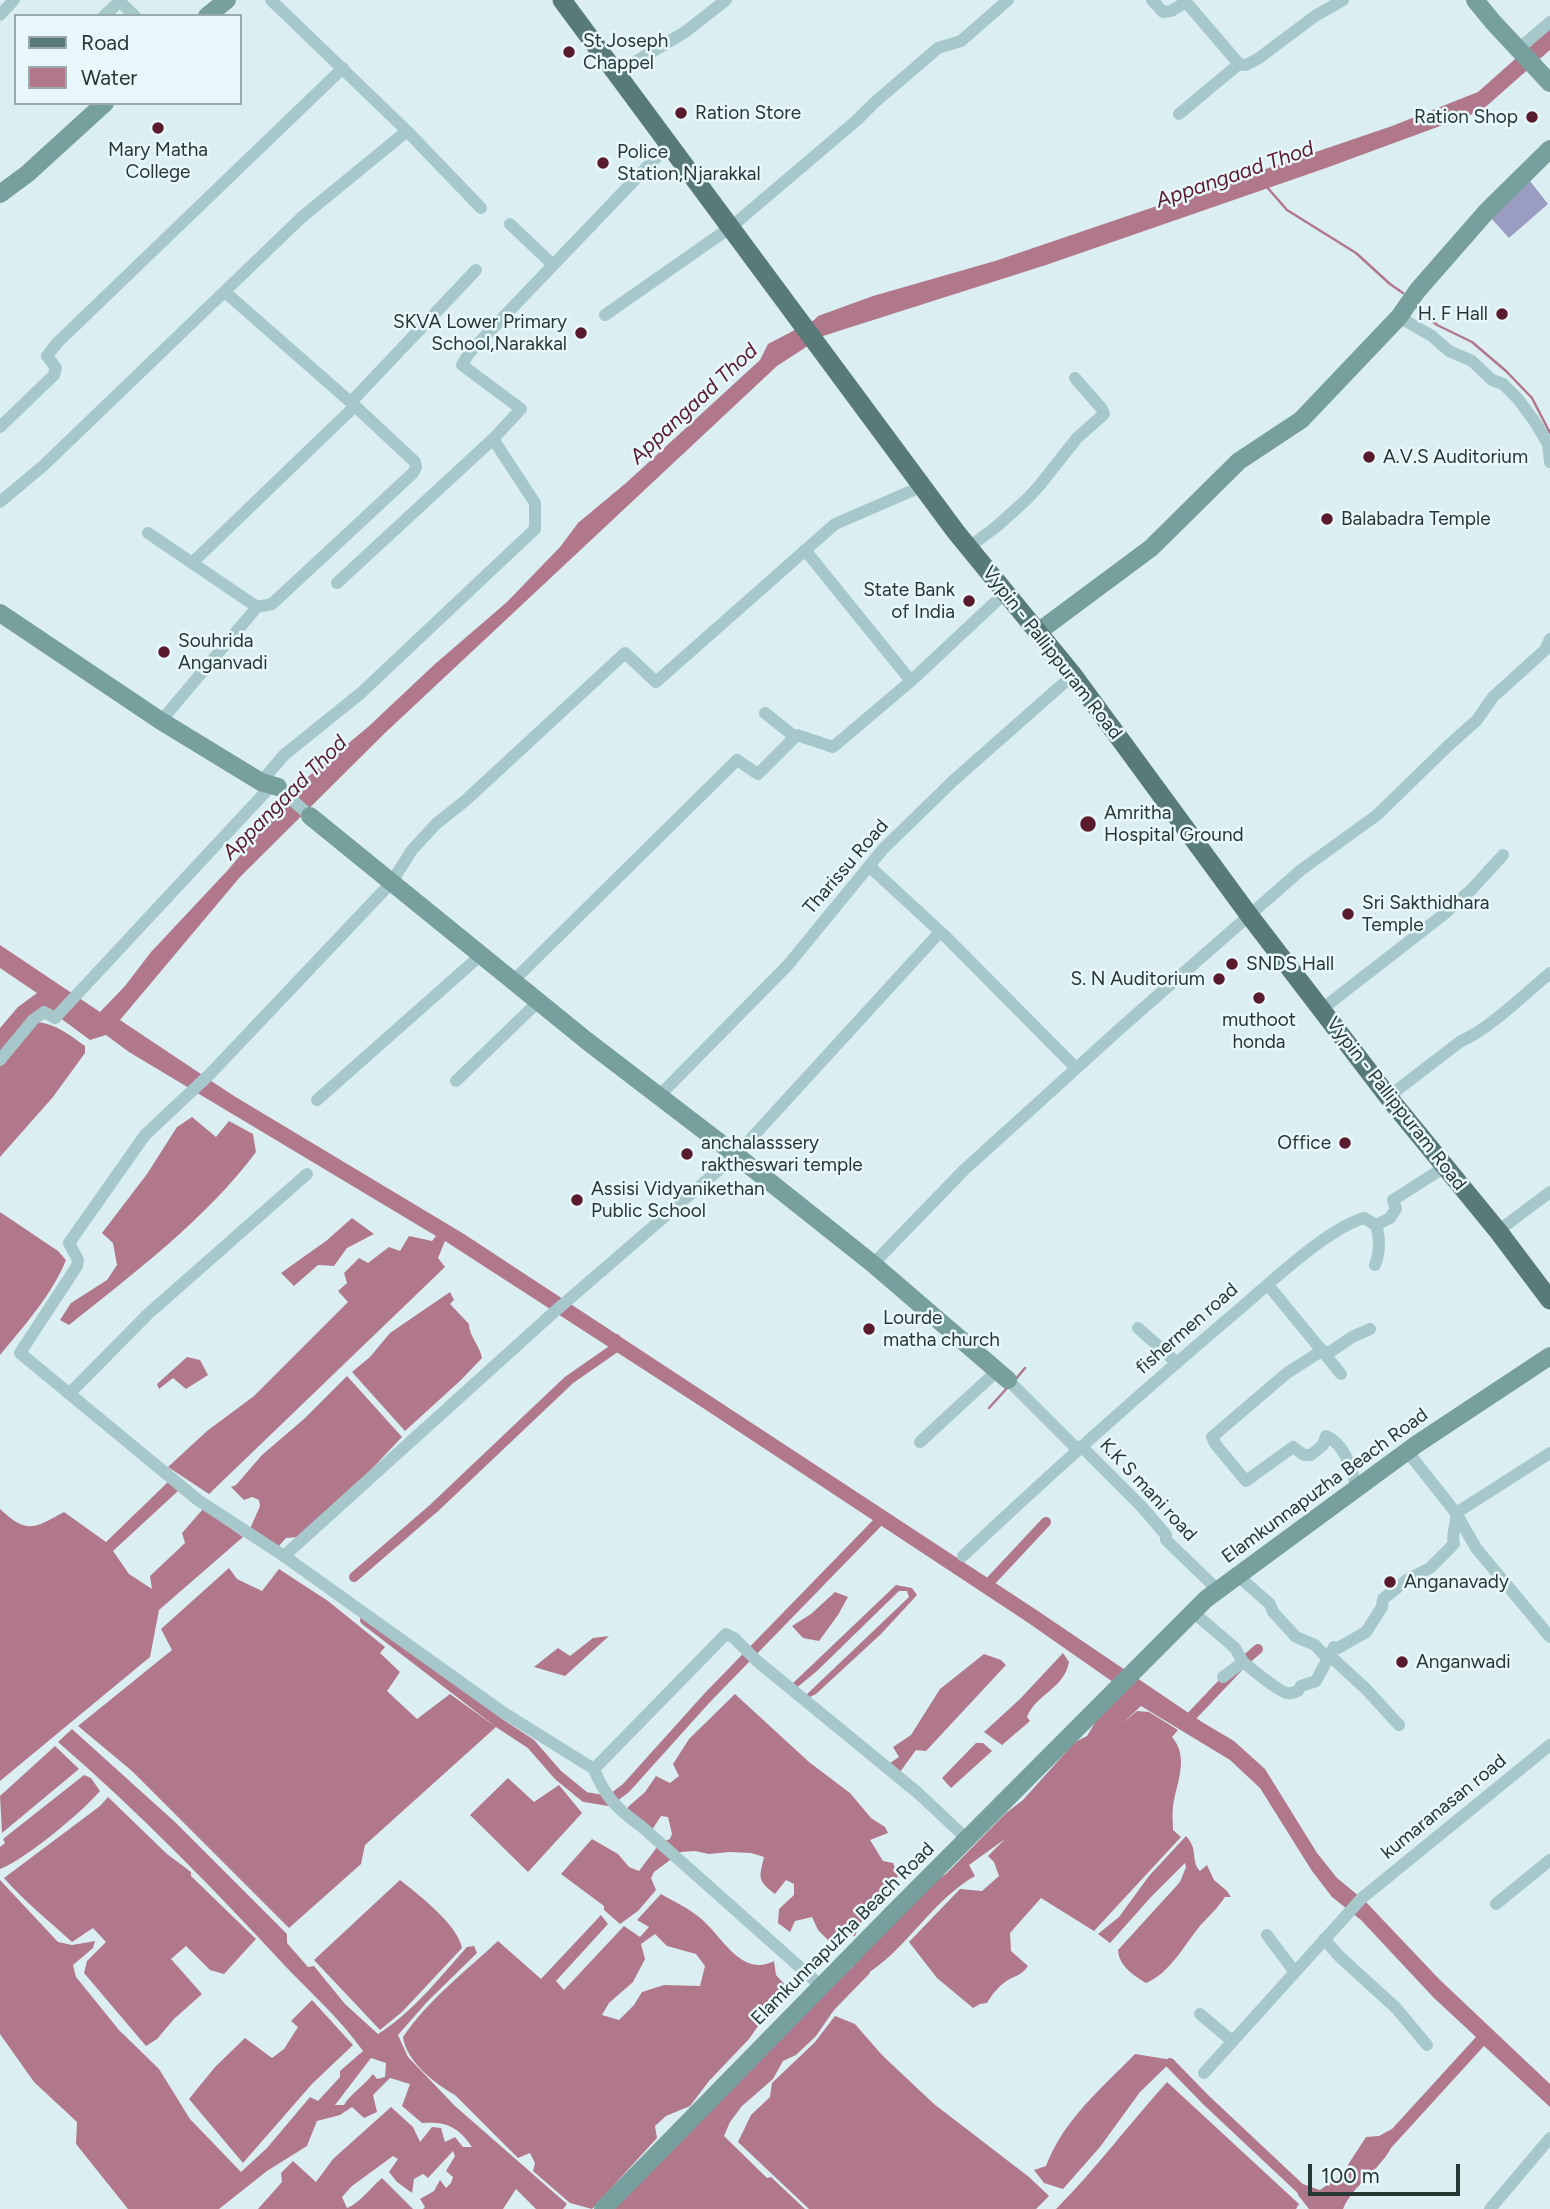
<!DOCTYPE html>
<style>
body{margin:0}
#map{position:relative;width:1550px;height:2209px;overflow:hidden;background:#dbeff3;font-family:Figtree,sans-serif}
canvas{display:block}
.legend{position:absolute;left:14px;top:14px;width:228px;height:91px;box-sizing:border-box;background:#e7f7fa;border:2px solid #9aaaac;margin:0;padding:9px 12px;list-style:none;font-size:21px;color:#273736}
.legend li{display:flex;align-items:center;gap:14px;height:35px}
.legend b{width:35px;border:2px solid #9aaaac}
.scale{position:absolute;left:1308px;top:2164px;width:152px;height:32px;box-sizing:border-box;border:4px solid #273736;border-top:0;padding-left:9px;font-size:21px;line-height:24px;white-space:nowrap;color:#273736;-webkit-text-stroke:5px #e7f7fa;paint-order:stroke}
</style>
<div id="map">
<canvas width="1550" height="2209"></canvas>
<ul class="legend">
<li><b style="height:9px;background:#587a78"></b>Road</li>
<li><b style="height:19px;background:#b1788b"></b>Water</li>
</ul>
<div class="scale">100 m</div>
</div>
<script>
const ctx = document.querySelector('canvas').getContext('2d');
ctx.lineJoin = 'round';
function fillPath(path, color) {
  ctx.fillStyle = color;
  ctx.fill(path, 'evenodd');
}
function stroke(path, color, width, dash) {
  ctx.strokeStyle = color;
  ctx.lineWidth = width;
  ctx.lineCap = dash ? 'butt' : 'round';
  ctx.setLineDash(dash || []);
  ctx.stroke(path);
}
function label(font, color, halo, rows, align = 'center') {
  ctx.font = font + ' Figtree,sans-serif';
  ctx.lineWidth = 5;
  ctx.setLineDash([]);
  ctx.textBaseline = 'middle';
  ctx.strokeStyle = halo;
  ctx.fillStyle = color;
  for (const [text, x, y, turn = 0] of rows) {
    ctx.save();
    ctx.translate(x, y);
    ctx.rotate((+turn || 0) * Math.PI / 180);
    ctx.textAlign = isNaN(turn) ? turn : align;
    if (halo) ctx.strokeText(text, 0, 0);
    ctx.fillText(text, 0, 0);
    ctx.restore();
  }
}
fillPath(new Path2D(`
 M1530,181L1548,204L1509,238L1489,216Z`), '#9a9cc2');
fillPath(new Path2D(`
 M1550,28V50L1481,111L1326,168L1046,265L823,336L777,366L385,733L240,877L120,1020L234,1096L464,1234L1038,1611L1202,1722L1234,1741L1265,1769L1317,1853L1337,1878L1365,1901L1439,1979L1550,2084V2107L1484,2046L1391,2148C1379,2171 1353,2185 1343,2209H1309L1298,2195L1297,2182L1320,2190L1342,2174L1366,2137L1379,2136L1392,2129L1476,2037L1434,1998L1361,1920L1332,1897L1312,1871L1260,1788L1230,1760L1141,1706L1123,1723L1137,1711L1149,1712L1178,1730L1172,1737C1190,1758 1176,1783 1173,1807C1172,1815 1173,1823 1173,1830L1181,1837L1094,1931L1041,1898L1010,1933L1011,1951L1028,1966C1022,1975 1017,1975 1008,1980C999,1986 992,1994 987,2003L980,2004L973,2008L937,1978L909,1942L960,1889L982,1891L999,1876L994,1862L988,1856L1005,1839L969,1865L975,1876C943,1894 919,1928 892,1954C875,1970 857,1980 838,1992L836,2007L816,2036L796,2055L783,2061L773,2079L742,2106L730,2122L724,2136L767,2178L771,2177L805,2209H608L710,2112L722,2097L840,1975L852,1968L858,1957L932,1884L947,1873L1006,1813L1023,1800L1075,1742L1087,1736L1096,1721L1123,1689L1027,1622L703,1408L445,1241L438,1258L445,1267L209,1494L168,1467L207,1431L254,1396L348,1302L338,1291L347,1283L344,1273L359,1258L368,1263L389,1247L400,1251L409,1236L432,1241L436,1236L129,1052L106,1035L90,1040L44,1006L0,1056V1028L18,1007L37,993L0,968V945L100,1012L125,986L151,952L227,871L303,781L368,727L435,664L507,602L560,547L578,523L626,483L760,360L768,344L814,320L818,316L873,296L995,261L1304,156L1392,126L1478,92Z
 M38,1022C56,1024 71,1036 85,1046V1053L53,1097L0,1157V1064Z
 M192,1117L216,1137L229,1121L253,1134L256,1152C206,1219 134,1273 69,1325L60,1320L71,1303L107,1280L117,1265L113,1243L102,1233L147,1174L177,1127Z
 M0,1212L58,1251L66,1260C52,1295 24,1326 0,1355Z
 M352,1218L374,1234L347,1248L334,1266L318,1265L294,1286L281,1273L326,1241Z
 M450,1292L454,1300L450,1304L469,1324C469,1336 480,1346 482,1358L461,1380L405,1431L352,1372L370,1357L390,1333Z
 M187,1357L200,1360L208,1375L186,1389L173,1378L159,1389L157,1384Z
 M347,1376L402,1437L364,1477L298,1537L286,1538L277,1548L250,1529L260,1506L259,1500L252,1497L244,1500L231,1487L236,1485L262,1455L304,1419Z
 M168,1482L178,1491L113,1551L129,1574L152,1589L150,1576L185,1543L182,1533L203,1509L243,1537L159,1610L150,1657L0,1781V1509C28,1535 34,1528 64,1512L106,1542Z
 M229,1568L237,1579L262,1591L279,1569L328,1601L385,1647L380,1653L400,1672L387,1691L417,1719L450,1694L496,1727L365,1845L361,1864L289,1928L132,1771L78,1726L172,1650L161,1629Z
 M896,1585L912,1588L917,1595L881,1634L816,1694L806,1699L805,1696L909,1597L907,1591H899L817,1671L795,1689L791,1685Z
 M835,1592L848,1597L838,1615L819,1641L803,1638L792,1626L811,1614Z
 M609,1636L565,1676L534,1667L558,1648L570,1656L593,1638Z
 M1063,1653L1069,1662C1064,1689 1037,1693 1027,1717L1030,1721L1002,1745L984,1732L1020,1699Z
 M984,1654L1001,1660L1006,1665L926,1751L916,1750L900,1772L890,1763L899,1757L893,1747L911,1735L940,1689Z
 M735,1694L809,1762L850,1793L871,1818L885,1827L888,1833L870,1840L883,1861L893,1863L898,1876C885,1896 863,1912 855,1936L846,1935L831,1943L818,1930L812,1917L795,1921L790,1932L778,1923L779,1909L794,1895V1884L786,1880L775,1894C757,1880 759,1878 764,1857L751,1853L730,1852L709,1854L695,1851L681,1852L654,1872L651,1878L656,1890L638,1911L620,1924L604,1910V1906L561,1874L592,1839L618,1854L629,1867L639,1871L660,1843L670,1839L672,1834L668,1817L661,1816L648,1836L628,1815V1807L645,1792L656,1776L670,1783L679,1776L673,1764L689,1739Z
 M72,1729L175,1822L287,1934V1943L308,1967L314,1966L345,2004L378,2034C413,2012 439,1978 467,1947L474,1946L477,1953L427,2002L398,2035L408,2057L455,2106L567,2204L563,2209H536L516,2189L503,2209H423L425,2207L420,2199L434,2191L440,2180L446,2188L451,2183L453,2177L446,2171L455,2156L453,2151L428,2178L423,2174L414,2179L412,2193L397,2182L389,2172L398,2159L393,2156L352,2186L342,2197L347,2208C360,2203 371,2187 382,2178L413,2209H258L282,2182L281,2173L293,2161L316,2182L333,2159L391,2107L413,2127L420,2142L432,2127L441,2128L445,2142L455,2137L463,2147H472C457,2126 447,2122 422,2123L402,2106L410,2084L390,2078L373,2095L377,2112L364,2118L352,2107L340,2115L317,2121L307,2146L267,2171L219,2209H128L76,2144L77,2122L34,2082L0,2034V1880L58,1942L72,1945L95,1941L93,1948L73,1965L76,1977L119,2030L159,2069L190,2119L241,2172L267,2148L310,2097L318,2101L340,2077V2071L363,2051C341,2020 313,1995 287,1968C214,1889 139,1812 58,1742ZM371,2058L386,2063L385,2077L377,2079L373,2074C365,2085 348,2096 344,2105H335Z
 M976,1743H983L992,1751L951,1788L942,1778Z
 M55,1746L79,1769L2,1833L0,1796Z
 M84,1775L91,1778L100,1791C82,1812 26,1859 0,1869V1847L5,1843L3,1839Z
 M508,1778L534,1802L559,1785L582,1813L528,1872L470,1815Z
 M108,1797L167,1854L191,1872V1876L256,1939L224,1974L210,1970L186,1946L171,1959L202,1994L174,2019L157,2039L146,2046L84,1973L87,1961L106,1942L93,1928L72,1942C48,1920 25,1902 4,1878L100,1806Z
 M1186,1836C1199,1850 1190,1860 1200,1871L1207,1865L1214,1880L1227,1891L1231,1897H1225C1217,1909 1208,1917 1199,1927C1184,1946 1169,1974 1146,1983C1133,1975 1119,1966 1118,1950L1180,1882L1186,1867L1185,1863L1151,1897L1110,1943L1098,1934L1119,1917L1149,1876Z
 M400,1880C419,1895 458,1925 462,1948L402,2012L380,2030L314,1960Z
 M661,1894C673,1901 688,1908 699,1917C722,1935 740,1978 774,1961L776,1975L786,1986L749,2039L709,2081L690,2106L666,2116L655,2126L657,2138L592,2209L570,2203L533,2171L535,2163L530,2153L518,2158L455,2095C435,2084 406,2061 403,2037C428,2000 466,1971 498,1941L541,1979L601,1915L608,1924L556,1981L564,1990L624,1926L640,1937L649,1927L637,1920ZM655,1934L667,1946L696,1954L705,1966L700,1986L664,1985L642,1992L634,2005L619,2020L602,2015L609,2003L633,1982L645,1959L641,1944Z
 M312,2000L353,2045L312,2084L243,2163L189,2099L215,2067L245,2038L272,2058L284,2049L298,2027L291,2021Z
 M835,2016L855,2024L882,2055L934,2104L1029,2177L1049,2196L1036,2209H809L738,2142L751,2115L770,2097L772,2083L815,2042Z
 M1135,2054L1166,2059L1170,2063L1140,2092L1100,2147L1063,2189L1044,2183L1034,2170L1046,2166C1064,2119 1101,2089 1135,2054Z
 M1167,2082L1299,2204L1296,2209H1056C1096,2169 1129,2124 1167,2082Z`), '#b1788b');
stroke(new Path2D(`
 M1266,186L1287,210L1356,253L1390,284L1403,293
 M1416,306L1437,325L1472,342L1506,371L1532,398L1550,433
 M1015,1380L1025,1368
 M989,1408L1008,1387`), '#b1788b', 2.5);
stroke(new Path2D(`
 M354,1577L434,1508L569,1380L615,1348L616,1339
 M987,1585L1046,1522
 M365,1620L499,1723L531,1744L558,1775L585,1797L609,1801L626,1788L707,1698L884,1516
 M1188,1720L1243,1662L1258,1649
 M828,2009L865,1971
 M1170,2063L1206,2100L1322,2209`), '#b1788b', 10);
stroke(new Path2D(`
 M118,0L135,16
 M1152,0L1163,12L1171,11L1186,2L1239,64L1246,65L1259,58L1315,16L1343,0
 M0,15L14,0
 M104,16L120,1
 M1522,53V46L1550,22
 M619,77L635,62L685,32L726,0
 M1179,114L1239,64
 M407,131L481,208
 M510,224L553,265
 M225,292L355,406
 M605,315L731,227L857,120L874,103L938,48L961,41L1008,0
 M1399,317L1432,336L1449,351L1472,361L1492,380L1503,384L1518,399L1535,422L1548,444L1550,462
 M351,402L476,270
 M0,427L54,375L56,368L47,356L57,343L343,68
 M0,502L43,466L302,217L407,131L271,0
 M148,533L257,607L161,721
 M969,547L996,527L1026,500L1039,486L1077,438L1104,414L1102,409L1075,378
 M805,550L911,681
 M192,563L355,406L415,462L416,467L413,473L272,604L257,607
 M337,583L493,439
 M765,713L795,737L797,735
 M261,782L284,755L361,693L535,529V503L493,439L521,409L462,365L469,353L669,144
 M278,787L310,816
 M869,866L946,937L1076,1068
 M940,932L736,1155L553,1313L284,1556L501,1711L594,1769L726,1634L734,1638L757,1661L918,1793L967,1839
 M513,981L737,760L758,774L797,735L833,747L911,681L1005,593
 M1322,1009L1443,915L1472,889L1503,855
 M0,1060L33,1020L44,1012L55,1018L272,785
 M456,1081L538,1002
 M660,1095L788,965L883,849L954,780L1073,675
 M1388,1097L1461,1041C1488,1030 1526,993 1550,973
 M317,1100L481,955
 M1498,1231L1550,1192
 M873,1264L964,1170L1123,1026L1301,870L1377,815L1449,745L1477,720L1493,697L1545,650L1550,639
 M1375,1265C1380,1253 1380,1237 1376,1225
 M1268,1285L1341,1374
 M1138,1328L1177,1363
 M1323,1350L1287,1373L1212,1437L1216,1445L1246,1481L1293,1447L1304,1455H1311L1323,1445L1326,1436C1346,1445 1351,1469 1357,1488
 M1327,1354L1352,1337L1370,1329
 M1008,1380L1077,1449
 M69,1394L148,1314L307,1174
 M920,1442L997,1371
 M1081,1446L1142,1507L1166,1535V1540L1218,1590
 M1407,1451L1456,1513L1476,1548L1550,1637
 M284,1556L198,1500L20,1353L77,1266L78,1260L69,1243L145,1135L210,1074L391,883L412,850L436,824L466,800L625,653L656,682L835,524L923,486
 M963,1556C1052,1472 1143,1391 1236,1312C1268,1285 1326,1229 1364,1218L1376,1225L1390,1218L1396,1209L1393,1200L1445,1167
 M1238,1576L1270,1604L1273,1612L1296,1637L1315,1645L1327,1658
 M1193,1612L1235,1648L1243,1662L1223,1677
 M1329,1655L1366,1689L1399,1725
 M1243,1662C1249,1667 1281,1693 1287,1693C1291,1694 1294,1692 1298,1691L1301,1686L1316,1681L1334,1647L1338,1648L1366,1632L1382,1607L1383,1599L1408,1579L1430,1568L1454,1544C1451,1533 1457,1525 1456,1513L1550,1453
 M594,1769C605,1797 617,1809 641,1826L821,1986
 M1496,1904L1550,1860
 M1267,1935L1294,1971
 M1324,1939L1340,1957L1396,2008L1427,2045
 M1200,2014L1232,2041
 M1204,2073L1362,1898L1550,1745
 M1490,2209L1550,2138`), '#a6c8cb', 12);
stroke(new Path2D(`
 M1475,0L1493,22L1550,83
 M207,16L227,0
 M0,194L27,174L105,103
 M0,613L161,721L261,782L278,787
 M1038,632L1151,548L1239,461L1301,420L1399,317L1417,291L1487,211L1550,149
 M310,816L587,1041L736,1155L873,1264L1008,1380
 M603,2209L895,1911L1206,1599L1417,1444L1550,1356`), '#779f9e', 18);
stroke(new Path2D(`
 M562,0L956,532L1073,675L1249,915L1393,1103L1498,1231L1550,1300`), '#587a78', 19);
for (const [x, y, r, color] of [
 [569,52,7,"#5a1b2f"],
 [681,113,7,"#5a1b2f"],
 [1532,117,7,"#5a1b2f"],
 [158,128,7,"#5a1b2f"],
 [603,163,7,"#5a1b2f"],
 [1502,314,7,"#5a1b2f"],
 [581,333,7,"#5a1b2f"],
 [1369,457,7,"#5a1b2f"],
 [1327,519,7,"#5a1b2f"],
 [969,601,7,"#5a1b2f"],
 [164,652,7,"#5a1b2f"],
 [1088,824,9,"#5a1b2f"],
 [1348,914,7,"#5a1b2f"],
 [1232,964,7,"#5a1b2f"],
 [1219,979,7,"#5a1b2f"],
 [1259,998,7,"#5a1b2f"],
 [1345,1143,7,"#5a1b2f"],
 [687,1154,7,"#5a1b2f"],
 [577,1200,7,"#5a1b2f"],
 [869,1329,7,"#5a1b2f"],
 [1390,1582,7,"#5a1b2f"],
 [1402,1662,7,"#5a1b2f"]
]) {
  const dot = new Path2D();
  dot.arc(x, y, r, 0, 2 * Math.PI);
  ctx.fillStyle = color;
  ctx.fill(dot);
  stroke(dot, '#e7f7fa', 2.5);
}
label('19px', '#273736', '#e7f7fa', [
 ["St Joseph",583,41],
 ["Chappel",583,63],
 ["Ration Store",695,113],
 ["Ration Shop",1518,117,"right"],
 ["Mary Matha",158,150,"center"],
 ["College",158,172,"center"],
 ["Police",617,152],
 ["Station,Njarakkal",617,174],
 ["H. F Hall",1488,314,"right"],
 ["SKVA Lower Primary",567,322,"right"],
 ["School,Narakkal",567,344,"right"],
 ["A.V.S Auditorium",1383,457],
 ["Balabadra Temple",1341,519],
 ["State Bank",955,590,"right"],
 ["of India",955,612,"right"],
 ["Souhrida",178,641],
 ["Anganvadi",178,663],
 ["Amritha",1104,813],
 ["Hospital Ground",1104,835],
 ["Sri Sakthidhara",1362,903],
 ["Temple",1362,925],
 ["SNDS Hall",1246,964],
 ["S. N Auditorium",1205,979,"right"],
 ["muthoot",1259,1020,"center"],
 ["honda",1259,1042,"center"],
 ["anchalasssery",701,1143],
 ["raktheswari temple",701,1165],
 ["Office",1331,1143,"right"],
 ["Assisi Vidyanikethan",591,1189],
 ["Public School",591,1211],
 ["Lourde",883,1318],
 ["matha church",883,1340],
 ["Anganavady",1404,1582],
 ["Anganwadi",1416,1662]
], 'left');
label('19px', '#273736', '#e7f7fa', [
 ["Vypin - Pallippuram Road",1052,653,52],
 ["Tharissu Road",846,867,-49],
 ["Vypin - Pallippuram Road",1396,1104,52],
 ["fishermen road",1187,1329,-41],
 ["Elamkunnapuzha Beach Road",1325,1486,-36],
 ["K.K S mani road",1148,1490,47],
 ["kumaranasan road",1444,1807,-39],
 ["Elamkunnapuzha Beach Road",843,1934,-45]
]);
label('italic 21px', '#5a1b2f', '#e7f7fa', [
 ["Appangaad Thod",1235,175,-19],
 ["Appangaad Thod",694,404,-43],
 ["Appangaad Thod",285,798,-45]
]);
</script>
